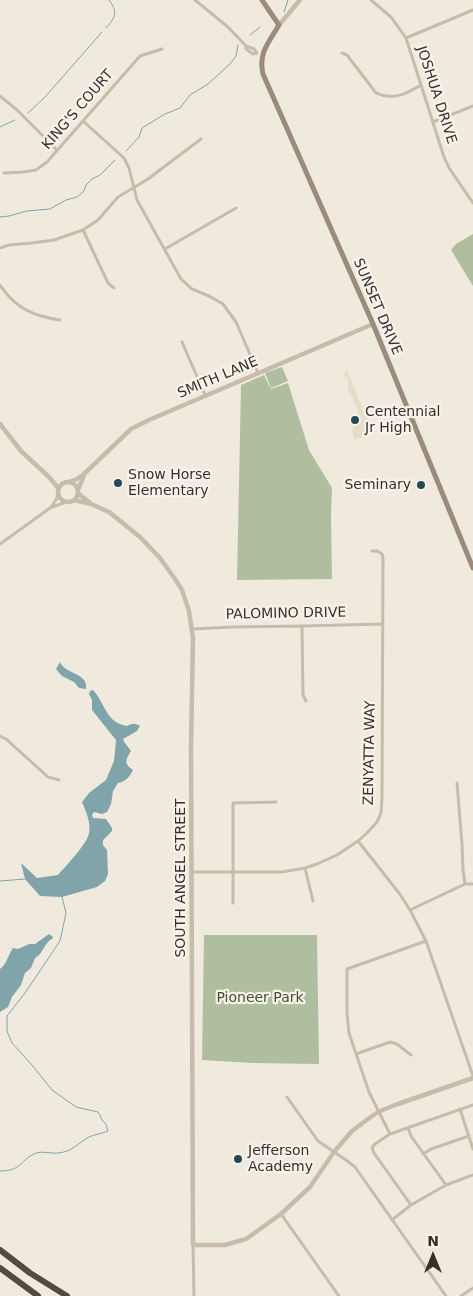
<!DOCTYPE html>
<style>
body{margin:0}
#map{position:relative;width:473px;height:1296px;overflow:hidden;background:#f0eade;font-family:"DejaVu Sans",sans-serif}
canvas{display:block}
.north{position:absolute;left:408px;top:1231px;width:50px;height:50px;-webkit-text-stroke:4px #f8f3ea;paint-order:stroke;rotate:0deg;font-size:14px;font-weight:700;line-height:20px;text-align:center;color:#352f2a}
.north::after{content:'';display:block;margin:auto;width:18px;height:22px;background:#352f2a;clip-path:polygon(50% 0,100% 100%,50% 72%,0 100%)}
</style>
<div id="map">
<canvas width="473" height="1296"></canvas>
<div class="north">N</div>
</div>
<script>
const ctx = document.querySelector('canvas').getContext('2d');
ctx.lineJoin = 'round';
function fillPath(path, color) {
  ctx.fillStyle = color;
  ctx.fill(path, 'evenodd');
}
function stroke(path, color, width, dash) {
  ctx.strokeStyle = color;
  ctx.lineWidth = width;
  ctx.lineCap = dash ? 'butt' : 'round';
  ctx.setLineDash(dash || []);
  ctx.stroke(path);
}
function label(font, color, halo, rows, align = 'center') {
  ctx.font = font + ' "DejaVu Sans",sans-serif';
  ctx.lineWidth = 4.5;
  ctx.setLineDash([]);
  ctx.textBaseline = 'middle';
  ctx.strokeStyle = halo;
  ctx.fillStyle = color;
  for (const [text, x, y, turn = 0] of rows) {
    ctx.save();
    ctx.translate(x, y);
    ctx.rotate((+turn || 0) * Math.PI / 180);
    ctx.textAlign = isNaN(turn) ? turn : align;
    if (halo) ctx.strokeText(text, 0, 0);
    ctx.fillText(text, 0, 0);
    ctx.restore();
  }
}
fillPath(new Path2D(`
 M473,234V286L451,250L456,244Z
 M282,367L288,381L271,388L265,373Z
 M264,375L271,389L288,383L309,450L332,488L331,514L332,579L237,580L241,385Z
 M204,935H317L319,1064L252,1063L202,1060Z`), '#b0bea0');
fillPath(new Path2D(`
 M345,371H347L373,433L354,440L352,429L361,422L352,396L347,390L349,383L347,377H344Z`), '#e6dcc7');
fillPath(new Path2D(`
 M60,662C64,674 89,673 86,689L79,688L74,682L62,676L56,669Z
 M93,690C106,704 105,722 127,726C132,723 135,723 140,726L137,731L123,739L125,743L131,751C126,760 123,763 133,770C129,778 126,781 118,783L113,791L111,804L107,812L102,814L94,812L92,815L93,818L106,819L112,828V831L103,840V845L107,850L108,874L105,881L97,887L62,897L40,896L25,879L21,863L37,878L58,875C65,867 88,843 89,833C91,822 86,812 82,802L89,793L106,780L114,761L116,740L92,710V700L89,694L90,691Z
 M49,934L53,937L52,939C44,943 43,954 35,958L31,968L25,973L21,985L12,997L8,1007L0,1012V969C7,964 8,955 13,948L18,949L29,944H35Z`), '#80a4aa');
stroke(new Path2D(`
 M284,12L288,0
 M106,28C116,17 118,12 109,0
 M250,35L260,27
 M28,113L45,97L102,32
 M0,127L15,120
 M126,151L139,137L142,128L165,114L180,108L190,95L208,84L230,64L236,56L238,45
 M0,217L9,216L27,211L50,209L66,200L77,197L84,191L86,185L92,179L100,175L115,160
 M0,881L25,879
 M0,1171C22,1171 19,1161 34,1154C42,1150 50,1154 58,1153C72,1152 78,1143 89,1137C95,1134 102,1134 108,1131L106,1124L102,1120L100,1115L98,1112L76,1107L52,1090L32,1065L12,1043L7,1031V1016L25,993L60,941L66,913L62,897`), '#80a4aa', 1);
stroke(new Path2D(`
 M195,0L228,27L246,46V49L253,54L257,53L254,49L246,46
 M371,0L391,17L406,38L444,157L449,168L473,203
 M406,38L473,10
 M342,53L347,55L376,93C393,101 406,94 421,85
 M0,96L17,110L57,150
 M83,121L124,158L129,168L137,200L181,279L192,289L209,296L223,304L236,322L258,373
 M433,122L473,106
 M4,173L23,172L36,170L47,162L140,56L162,49
 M83,230L108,283L114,288
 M0,248L9,245L32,243L54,240L83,230L98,220L118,197L148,179L201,139
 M165,249L236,208
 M0,285C15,308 33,316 60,320
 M182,342L205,395
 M51,507L56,500L58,494
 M0,544L50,508L66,502
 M302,626L303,695L306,701
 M192,629L233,627L302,626L382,624
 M0,736L6,739L48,777L59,780
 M457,783L462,844L463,870L465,884
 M358,841L399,893L410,910L426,941L473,1076
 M305,868L313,901
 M192,872H282L305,868L317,864L337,855L358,841L367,833L377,822L381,813L382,799L383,559L382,554L377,551H372
 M233,903V803L276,802
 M410,910L465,884H473
 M356,1054L390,1042L397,1044L411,1055
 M287,1097L318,1141L346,1160L355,1167L446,1296
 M460,1109L473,1149
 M408,1128L411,1136L446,1185
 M390,1134L369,1092L349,1033L347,1014V969L426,941
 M423,1154L431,1149L469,1136
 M411,1205L374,1153L372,1148L375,1144L390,1134L473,1105
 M281,1214L339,1296
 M392,1220L411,1205L446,1185L473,1175
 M193,1245L194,1296
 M461,1296L473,1288`), '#c7bbab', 3);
stroke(new Path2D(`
 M279,25L300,0
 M0,424L21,451L49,477L59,489
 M58 492a10 10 0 1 1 20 0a10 10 0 1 1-20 0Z
 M69,482L77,479L84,474L131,429L149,420L373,324
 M78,490L84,475
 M78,493L90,503
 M74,500L91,504L109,512L140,537L160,558L175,579L182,590L189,611L193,638L191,746L193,1245H225L246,1239L281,1214L310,1187L334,1152L352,1131L368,1119L378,1112L395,1105L473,1078`), '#c7bbab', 4.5);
stroke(new Path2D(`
 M262,0L279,25C269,42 258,53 263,74L373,324L473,568`), '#9a8b7d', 5);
stroke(new Path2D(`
 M0,1250L30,1273L67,1296
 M0,1268L38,1296`), '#554a42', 6);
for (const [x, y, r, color] of [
 [355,420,5,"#234a53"],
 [118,483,5,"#234a53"],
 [421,485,5,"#234a53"],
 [238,1159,5,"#234a53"]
]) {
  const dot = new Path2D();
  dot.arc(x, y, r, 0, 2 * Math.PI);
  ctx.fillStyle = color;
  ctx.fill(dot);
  stroke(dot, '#f8f3ea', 2);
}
label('14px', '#352f2a', '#f8f3ea', [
 ["JOSHUA DRIVE",436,95,72],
 ["KING'S COURT",78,110,-49],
 ["SUNSET DRIVE",377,307,67],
 ["SMITH LANE",218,378,-23],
 ["PALOMINO DRIVE",286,614,-1],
 ["ZENYATTA WAY",370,753,-89],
 ["SOUTH ANGEL STREET",181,878,-90]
]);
label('14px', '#352f2a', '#f8f3ea', [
 ["Centennial",365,412],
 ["Jr High",365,428],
 ["Snow Horse",128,475],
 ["Elementary",128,491],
 ["Seminary",411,485,"right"],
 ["Jefferson",248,1151],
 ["Academy",248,1167]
], 'left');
label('14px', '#415130', '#f8f3ea', [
 ["Pioneer Park",260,998]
]);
</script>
